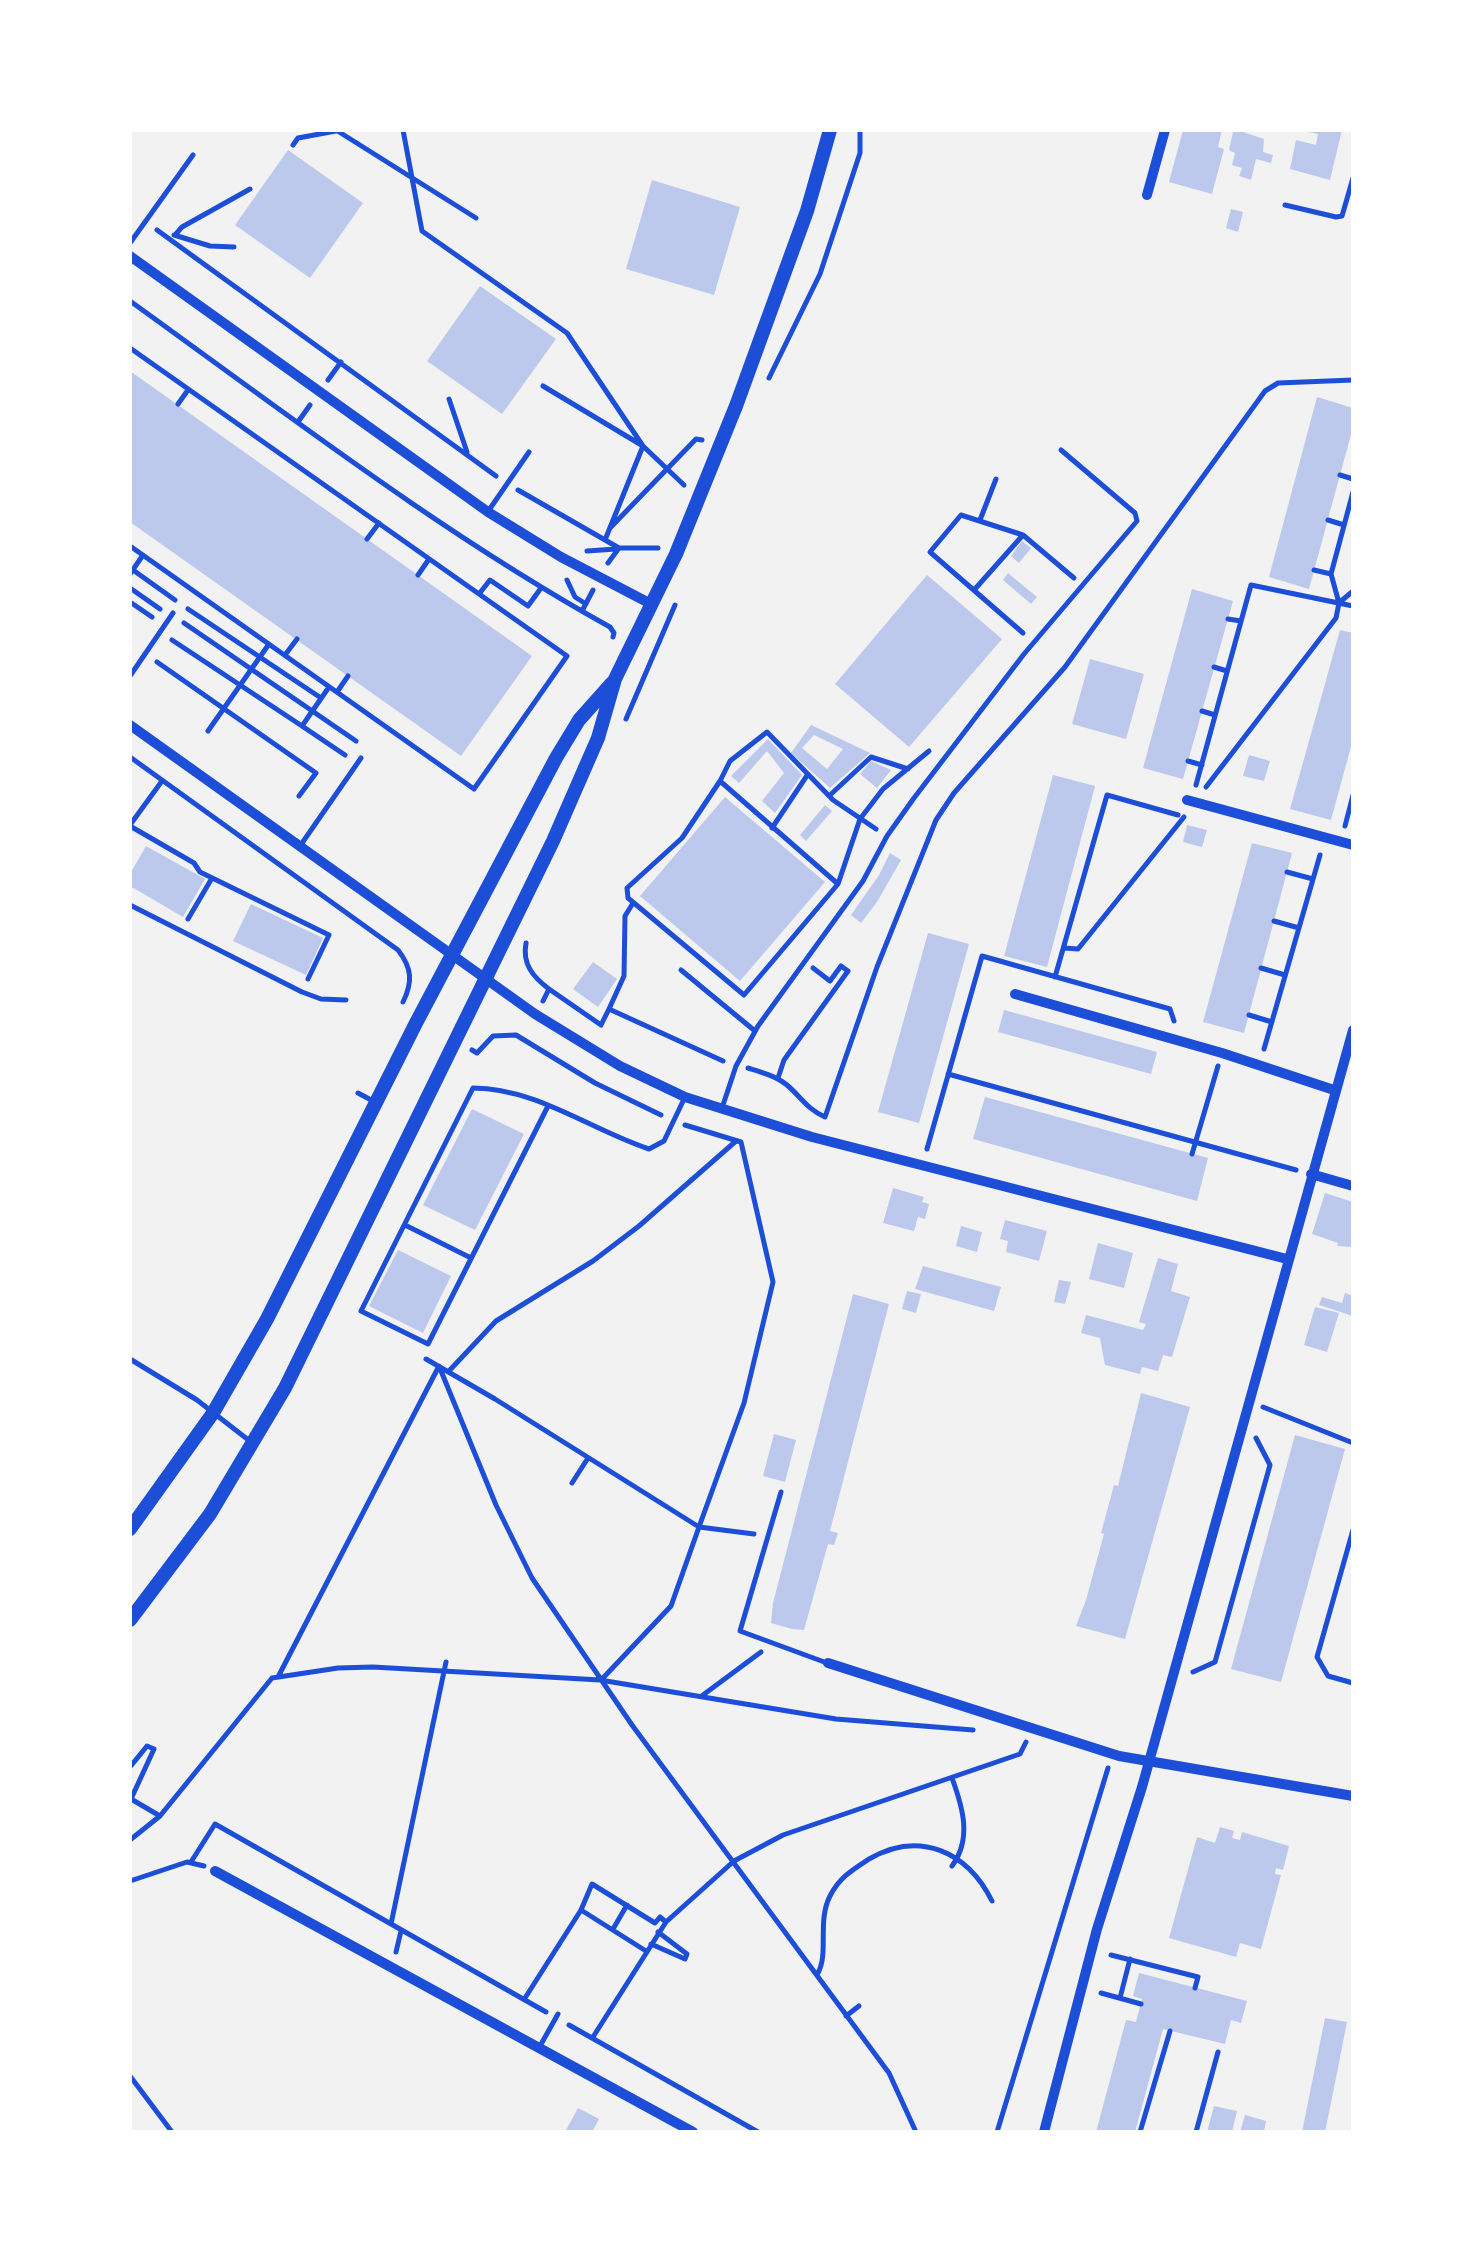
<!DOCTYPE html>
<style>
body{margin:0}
#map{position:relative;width:1483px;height:2262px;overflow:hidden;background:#f2f2f2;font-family:Literata,serif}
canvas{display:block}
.frame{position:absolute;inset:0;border:132px solid #fff;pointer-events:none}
</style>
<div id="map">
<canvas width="1483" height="2262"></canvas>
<div class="frame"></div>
</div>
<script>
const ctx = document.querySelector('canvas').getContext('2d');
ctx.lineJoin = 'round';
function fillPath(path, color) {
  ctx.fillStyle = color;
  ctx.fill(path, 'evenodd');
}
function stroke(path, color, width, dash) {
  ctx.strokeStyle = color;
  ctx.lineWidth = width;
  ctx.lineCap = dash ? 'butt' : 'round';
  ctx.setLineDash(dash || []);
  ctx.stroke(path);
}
fillPath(new Path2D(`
 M1183,130H1222L1218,147L1224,149L1212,194L1169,182Z
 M1237,130L1264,139L1263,152L1273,155L1271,163L1256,159L1251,180L1239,176L1242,168L1232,165L1235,153L1229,150L1233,132Z
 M1298,130H1342L1330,180L1290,169L1296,140L1316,145L1318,134Z
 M288,150L363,203L310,278L235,225Z
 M652,180L740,207L714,295L626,269Z
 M1231,209L1243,212L1238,232L1226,228Z
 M480,286L556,339L502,414L427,361Z
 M130,371L532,656L461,756L130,522Z
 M1317,397L1353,408V427L1309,589L1269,577Z
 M1022,541L1031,548L1019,563L1011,556Z
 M1008,573L1037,597L1031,604L1003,580Z
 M927,575L1002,639L909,747L835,684Z
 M1192,589L1233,601L1183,779L1143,768Z
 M1340,630L1353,633V739L1331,820L1290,809Z
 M1090,659L1144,674L1126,739L1072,724Z
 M811,725L870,753L830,788L791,753ZM814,735L843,749L827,769L802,748Z
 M768,739L802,775L775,813L762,801L784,773L767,751L739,783L731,776Z
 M1249,755L1270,761L1264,781L1243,776Z
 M871,761L891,770L877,788L860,774Z
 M1053,775L1095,786L1047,967L1004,956Z
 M725,797L825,882L740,981L640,896Z
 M825,805L832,811L806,841L800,835Z
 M1187,825L1207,830L1202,847L1183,842Z
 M1252,843L1292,853L1244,1033L1203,1022Z
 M146,846L205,879L183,917L130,886V874Z
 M890,853L901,860L877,902L861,923L851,915L879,875Z
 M251,904L323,938L306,975L233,941Z
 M928,933L969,944L919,1123L878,1112Z
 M593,962L617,979L598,1007L573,989Z
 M1004,1010L1157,1052L1151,1074L998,1032Z
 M985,1097L1208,1158L1197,1201L973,1139Z
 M472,1109L524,1134L475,1230L423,1205Z
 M893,1188L924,1197L922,1202L929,1204L925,1219L918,1217L914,1231L883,1223Z
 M1325,1193L1353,1202V1247L1337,1246L1338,1243L1312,1234Z
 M1005,1220L1047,1231L1039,1261L1006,1252L1008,1241L1000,1239Z
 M961,1226L982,1232L977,1252L956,1246Z
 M1098,1243L1133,1253L1124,1288L1089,1279Z
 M398,1250L451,1276L423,1333L369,1306Z
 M1158,1258L1178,1264L1171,1291L1190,1297L1172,1357L1163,1355L1158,1371L1142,1367L1140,1374L1105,1365L1100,1338L1081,1333L1086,1315L1143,1330L1146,1324L1139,1322Z
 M923,1266L1001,1287L994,1311L915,1289Z
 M1059,1280L1071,1282L1065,1304L1054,1302Z
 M907,1291L921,1294L916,1313L902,1309Z
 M1345,1293L1353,1296V1316L1319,1305L1322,1297L1342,1303Z
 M853,1294L889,1304L830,1531L838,1533L834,1545L828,1544L804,1630L792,1629L771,1623L773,1603Z
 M1315,1307L1339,1313L1327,1352L1304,1345Z
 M1141,1393L1190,1407L1125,1639L1076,1626L1086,1600L1104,1534L1101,1533L1114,1485L1118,1486Z
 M774,1434L796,1440L785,1482L763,1476Z
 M1295,1435L1345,1449L1281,1682L1231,1669Z
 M1220,1827L1234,1831L1232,1838L1240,1840L1242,1832L1289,1846L1283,1870L1276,1868L1275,1874L1281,1875L1261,1949L1240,1943L1236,1957L1169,1938L1197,1837L1215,1843Z
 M1139,1973L1247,2001L1241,2023L1231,2020L1225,2044L1163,2029L1135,2132H1096L1126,2020L1136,2022L1142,1999L1133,1996Z
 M1325,2018L1347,2022L1334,2088L1325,2132H1302Z
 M1214,2106L1237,2111L1232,2132H1207Z
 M578,2108L599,2119L592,2132H565Z
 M1245,2115L1266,2121L1264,2132H1240Z`), '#bdc9ec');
stroke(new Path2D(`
 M336,130L476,218
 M403,130L422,231L567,333L643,446L605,540
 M293,145L298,138L336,131
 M157,230L496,476
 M174,235L210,246L234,247
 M175,235L182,227L250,189
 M130,301C287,414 441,533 610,627L614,633L613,637
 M130,348L567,656L474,789L130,546
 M769,378L820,274L860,153V130
 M328,380L341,362
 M543,386L643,446L684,485
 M449,399L467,452
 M178,404L188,390
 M298,422L310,405
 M1340,475L1353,479
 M518,490L619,548
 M980,520L996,479
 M1328,520L1344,525
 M611,527L696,439L702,440
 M367,539L379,523
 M587,551L616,549
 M608,563L619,548H658
 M133,570L175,600
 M1314,570L1331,574
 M130,574L143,555
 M418,575L429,559
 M567,580L575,597L586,604
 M130,588L160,609
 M975,589L1023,535
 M479,594L490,580L528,606L541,588
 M130,602L152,617
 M1340,602L1353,591
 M188,609L321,698
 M582,611L593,590
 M1228,619L1241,621
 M184,623L356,741
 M1023,633L930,552L961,515L1023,535L1074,578
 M172,640L302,726
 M285,655L297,639
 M157,662L316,773L299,796
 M1214,667L1227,671
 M329,687L302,726L345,755
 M337,692L348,676
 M1202,711L1215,715
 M626,719L675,605
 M208,731L269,644
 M130,757L398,950C412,968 413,982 403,1002
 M1188,761L1202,765
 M720,781L730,761L767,732L833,800L876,829
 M1196,785L1251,585L1353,606
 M1206,787L1336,618L1339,603L1331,574L1353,492
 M829,796L871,757L908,769
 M130,825L162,781
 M130,826L194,863L200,872L329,935L308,979
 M1345,826L1353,795
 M772,828L808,774
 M1287,872L1313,879
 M838,884L720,781L682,838L627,888L628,898L744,995L838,884L860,819L883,789L929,751
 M188,919L212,878
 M1274,921L1299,928
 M526,943C522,964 533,977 549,989L543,1001
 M1064,948L1078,949L1184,817
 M1261,968L1285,975
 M1055,977L1107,795L1178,815
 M549,989L601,1025L609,1009L723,1061
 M609,1009L624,976L625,916L633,903
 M1249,1015L1272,1022
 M1264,1049L1320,855
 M472,1050L477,1053L493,1036L516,1035L595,1083L661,1115
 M748,1068C761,1072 776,1076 787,1085C801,1097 807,1109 825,1117L877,967L936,820L954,793L1065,667L1265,391L1278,383L1353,380
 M948,1074L1296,1170
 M778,1078L784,1060L848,971L841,966L830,981L813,968
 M685,1125L741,1142L773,1282L744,1403L699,1527L754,1534
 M927,1149L982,956L1170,1009L1174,1021
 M1192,1154L1218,1066
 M426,1359L495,1399L699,1527L671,1606L603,1678
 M448,1372L496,1321L593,1261L639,1226L736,1141
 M1263,1407L1353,1443
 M572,1483L588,1458
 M1193,1672L1215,1662L1270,1465L1256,1438
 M278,1677L439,1366L496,1505L532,1578L632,1725L889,2073L916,2132
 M703,1695L761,1652
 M130,1767L147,1746L154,1749L131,1799L160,1816
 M130,1840L160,1816L272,1678L338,1668L373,1667L600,1680L836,1719L973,1730
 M191,1862L215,1824L546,2012
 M952,1866C972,1839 963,1808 952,1778
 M130,1881L187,1862L204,1866
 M581,1910L592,1884L655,1923L660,1917L666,1922
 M391,1924L446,1662
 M613,1929L627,1905
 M651,1944L685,1959L687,1954L658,1932
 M396,1952L401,1931
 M1111,1955L1198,1977L1195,1988
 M818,1973C829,1953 817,1921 830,1896C839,1878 852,1870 869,1859C919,1830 967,1851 992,1901
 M1101,1993L1141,2004
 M525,1998L581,1910L646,1951
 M1120,1998L1130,1959
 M846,2016L859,2006
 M569,2025L758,2132
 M593,2037L666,1922L734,1861L783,1835L1020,1754L1026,1742
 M130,2076L172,2132
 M997,2132L1108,1768
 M1140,2132L1170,2031`), '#1d4ed8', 5);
stroke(new Path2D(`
 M1285,205L1336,217L1342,216L1353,178
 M130,243L193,155
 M489,510L529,452
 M130,676L173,613
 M300,846L361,758
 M130,905L302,992L321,999L346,1000
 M681,970L755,1031
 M358,1093L373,1101
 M548,1106L428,1344L361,1311L473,1088C536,1088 591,1130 649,1149L664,1141L685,1097
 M722,1108L736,1066L758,1026L863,881L887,836L914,798L1024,654L1137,521L1135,513L1061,450
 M405,1225L471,1258
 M130,1359L197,1400L251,1442
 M781,1492L740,1631L827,1663
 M1353,1530L1317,1657L1328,1676L1353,1683
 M540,2046L558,2014
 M1196,2132L1218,2052`), '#1d4ed8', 5);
stroke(new Path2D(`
 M1147,195L1165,130
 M130,256L488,512L561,557L651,604
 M130,725L535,1014L620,1066L685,1097L812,1137L1287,1259
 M1187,800L1353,845
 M1015,994L1222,1053L1334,1090
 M1311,1174L1353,1186
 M828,1663L1119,1756L1353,1796
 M215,1871L693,2132
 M1044,2132L1097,1929L1142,1787L1353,1030`), '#1d4ed8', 10);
stroke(new Path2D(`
 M130,1529L213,1413L267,1319L416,1023L556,758L579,720L612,683
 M130,1620L210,1514L285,1388L553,841L598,738L615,679L676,554L736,406L807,211L830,130`), '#1d4ed8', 14);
</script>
